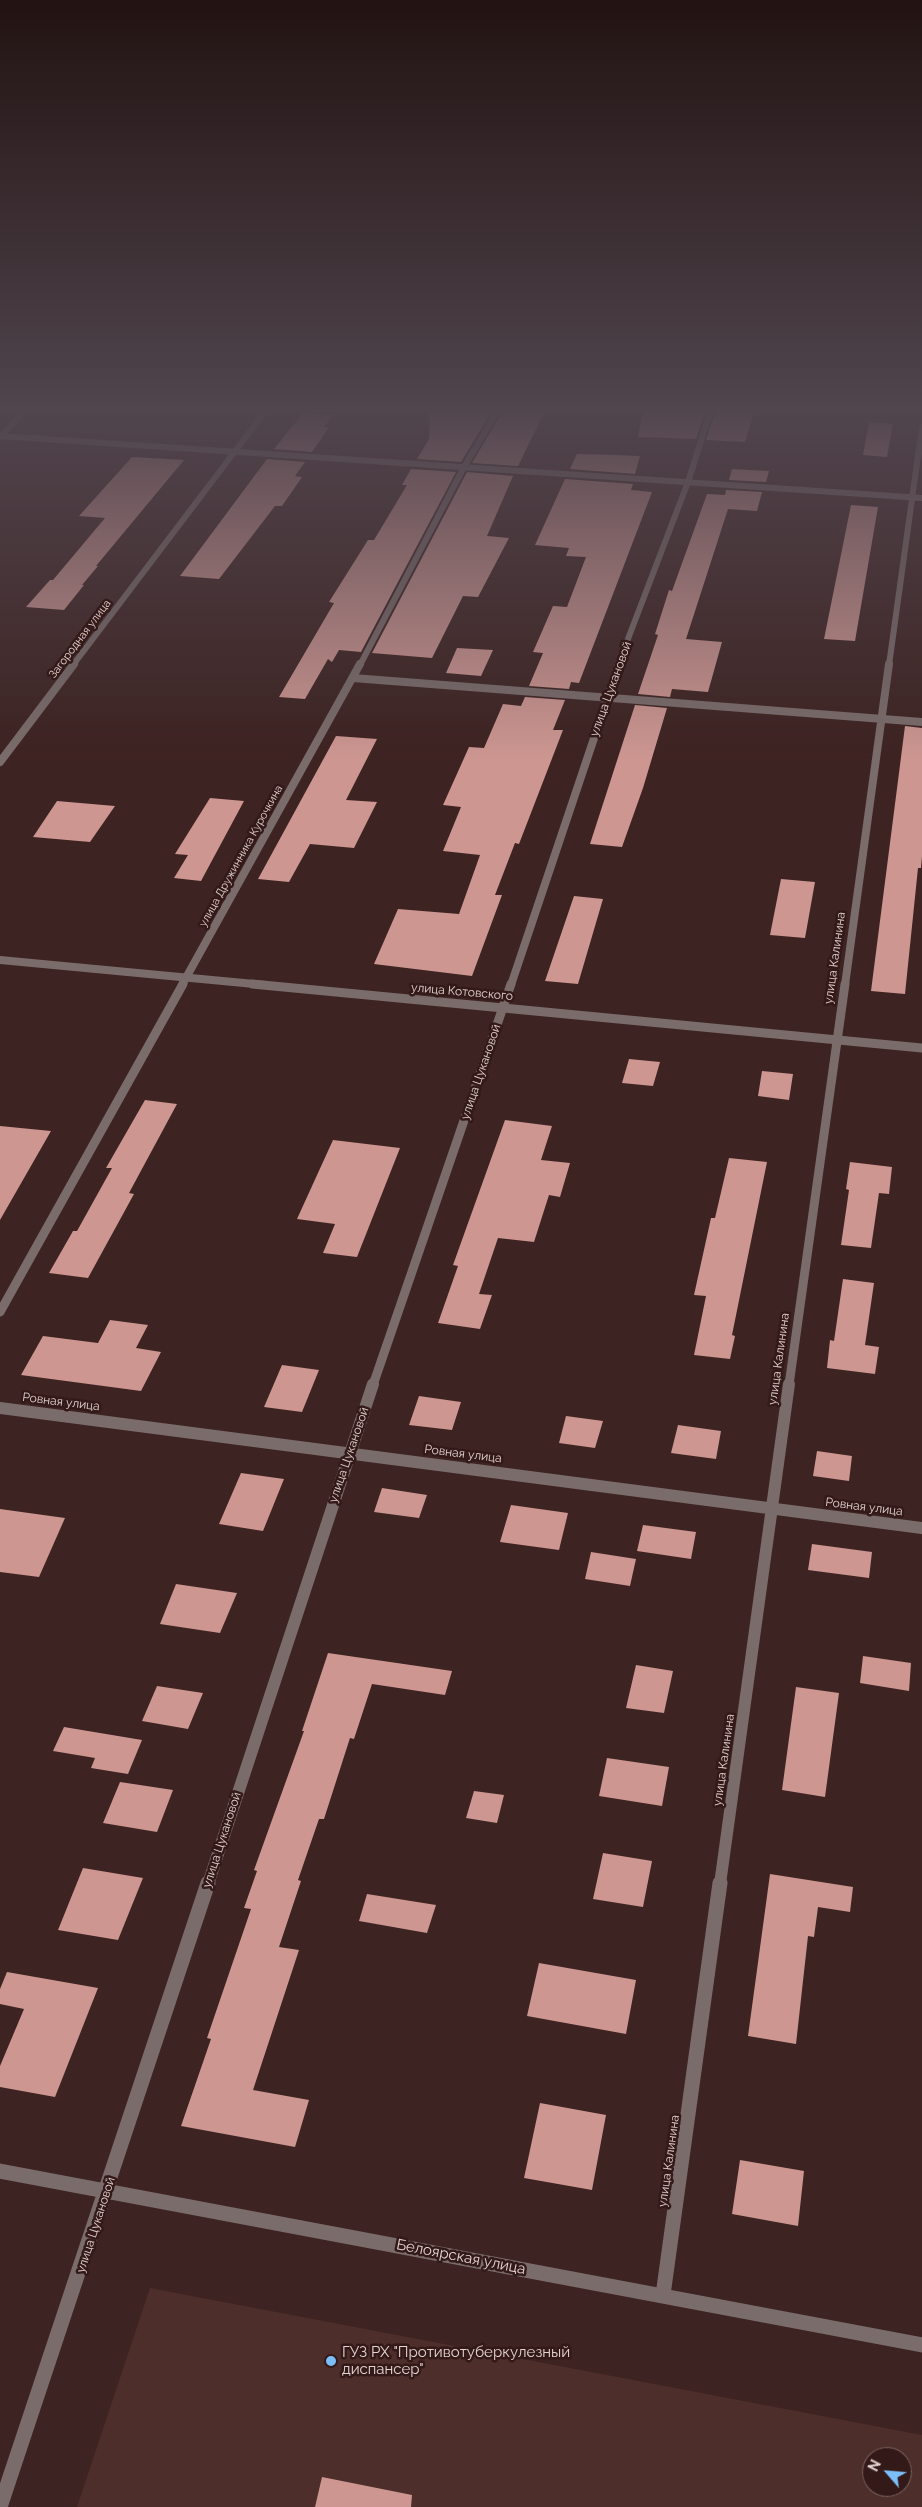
<!DOCTYPE html>
<meta charset="utf-8">
<style>
body{margin:0}
#map{position:relative;width:922px;height:2507px;overflow:hidden;background:#3d2321;font-family:Raleway,sans-serif}
canvas{display:block}
.north{position:absolute;left:862px;top:2447px;width:50px;height:50px;box-sizing:border-box;background:#331a18;border:1px solid #7a6462;border-radius:50%;rotate:297deg;font-size:14px;font-weight:700;line-height:20px;text-align:center;color:#e4d3d1}
.north::after{content:'';display:block;margin:auto;width:18px;height:22px;background:#7cbef9;clip-path:polygon(50% 0,100% 100%,50% 72%,0 100%)}
</style>
<div id="map">
<canvas width="922" height="2507"></canvas>
<div class="north">N</div>
</div>
<script>
const ctx = document.querySelector('canvas').getContext('2d');
ctx.lineJoin = 'round';
function fillPath(path, color) {
  ctx.fillStyle = color;
  ctx.fill(path, 'evenodd');
}
function stroke(path, color, width, dash) {
  ctx.strokeStyle = color;
  ctx.lineWidth = width;
  ctx.lineCap = dash ? 'butt' : 'round';
  ctx.setLineDash(dash || []);
  ctx.stroke(path);
}
function label(font, color, halo, rows, align = 'center') {
  ctx.font = font + ' Raleway,sans-serif';
  ctx.lineWidth = 5;
  ctx.setLineDash([]);
  ctx.textBaseline = 'middle';
  ctx.strokeStyle = halo;
  ctx.fillStyle = color;
  for (const [text, x, y, turn = 0] of rows) {
    ctx.save();
    ctx.translate(x, y);
    ctx.rotate((+turn || 0) * Math.PI / 180);
    ctx.textAlign = isNaN(turn) ? turn : align;
    if (halo) ctx.strokeText(text, 0, 0);
    ctx.fillText(text, 0, 0);
    ctx.restore();
  }
}
fillPath(new Path2D(`
 M150,2288L922,2435V2507H77ZM872,2457H902V2487H872Z`), '#4d2e2b');
fillPath(new Path2D(`
 M430,409H493L461,462L417,459L429,439Z
 M504,409H546L518,466L472,463Z
 M643,409H706L696,439L638,437Z
 M716,409H755L745,442L706,440Z
 M303,413L333,415L324,427H329L312,452L274,449Z
 M869,422L893,424L887,457L863,455Z
 M577,454L616,455L640,456L635,474L570,469Z
 M132,457L184,460L96,566H98L82,585H84L64,610L26,607L50,580H53L105,518L79,516Z
 M267,459L305,462L295,476L302,477L282,506H275L219,579L180,576Z
 M411,469L456,472L361,652L339,650L332,662L328,659L305,699L279,697L334,603L329,602L368,540H374L407,485H402Z
 M732,469L769,471L766,482L729,480Z
 M467,472L513,476L487,536L509,538L478,597L463,596L432,658L372,653Z
 M565,479L633,484L631,490L652,492L579,683L571,682L569,689L529,686L543,653L533,652L553,606L567,607L586,557L566,556L569,548L535,545Z
 M726,490L762,492L757,511L728,509L686,639L722,642L708,692L672,689L670,697L638,694L658,635L655,634L669,590L672,591L707,494L725,495Z
 M851,505L878,507L855,641L824,639Z
 M457,648L493,650L481,676L446,673Z
 M525,697L565,700L553,730H563L519,844L515,843L495,895H502L472,976L374,964L398,909L459,914L480,855L443,851L461,807L443,805L469,747L484,748L503,704L521,706Z
 M635,705L667,708L643,788L622,847L590,844Z
 M905,726L922,728V856L921,868H918L905,994L871,991Z
 M336,736L377,739L346,800L377,802L354,848L310,844L289,882L258,879Z
 M210,798L244,801L201,881L174,878L188,855L175,854Z
 M57,801L115,806L90,842L33,837Z
 M781,879L815,882L805,938L770,935Z
 M574,896L603,899L578,984L545,981Z
 M629,1059L660,1062L653,1086L622,1083Z
 M762,1071L793,1074L789,1100L758,1096Z
 M145,1100L177,1104L129,1193L134,1194L88,1278L49,1273L73,1231H77L112,1168H106Z
 M505,1120L552,1126L541,1160L570,1163L560,1197L549,1195L534,1242L498,1238L479,1294L492,1295L480,1329L438,1323L458,1266L453,1265Z
 M0,1126L51,1131L0,1220Z
 M333,1140L400,1148L357,1257L323,1253L335,1224L297,1219Z
 M729,1158L767,1162L732,1335L735,1336L730,1359L694,1355L706,1296L694,1295L711,1218H715Z
 M850,1162L892,1167L889,1194L879,1193L871,1248L841,1245L849,1190L846,1189Z
 M843,1279L874,1283L865,1345L879,1347L875,1374L827,1368L830,1340L834,1341Z
 M110,1320L148,1325L136,1348L161,1352L141,1391L21,1375L43,1336L98,1343Z
 M282,1365L319,1370L302,1412L264,1407Z
 M419,1396L461,1402L452,1430L409,1425Z
 M566,1416L603,1421L595,1448L559,1443Z
 M678,1425L721,1431L716,1459L671,1453Z
 M817,1451L852,1456L849,1481L813,1476Z
 M241,1473L284,1479L263,1531L219,1524Z
 M382,1488L427,1495L419,1518L374,1512Z
 M511,1505L568,1513L559,1550L500,1542Z
 M0,1509L65,1518L39,1577L0,1572Z
 M643,1525L696,1532L691,1559L637,1551Z
 M812,1544L872,1552L869,1578L808,1570Z
 M591,1552L636,1559L630,1586L585,1579Z
 M176,1584L237,1593L220,1633L160,1624Z
 M328,1653L452,1671L445,1695L372,1684L354,1739L350,1738L324,1819H319L298,1880L301,1881L279,1947L299,1950L253,2090L309,2100L295,2147L181,2126L211,2039L207,2038L251,1909L244,1908L257,1871L254,1870L304,1731H302Z
 M863,1656L911,1663L909,1691L860,1683Z
 M636,1665L673,1671L664,1713L626,1708Z
 M157,1686L203,1693L188,1729L142,1721Z
 M796,1687L839,1693L825,1797L782,1790Z
 M64,1727L142,1740L128,1774L91,1768L95,1758L53,1751Z
 M607,1758L669,1767L662,1806L599,1796Z
 M120,1782L173,1790L157,1832L103,1823Z
 M474,1791L504,1795L497,1823L466,1818Z
 M603,1853L652,1861L643,1907L593,1899Z
 M83,1868L143,1878L118,1940L58,1930Z
 M770,1874L853,1887L850,1912L818,1907L814,1937L808,1936L796,2044L748,2036Z
 M367,1894L436,1905L427,1933L359,1921Z
 M539,1963L636,1980L626,2034L527,2016Z
 M7,1972L98,1988L55,2097L0,2087V2066L24,2009L0,2004V1989Z
 M540,2103L606,2115L592,2190L524,2178Z
 M740,2160L804,2171L798,2226L732,2214Z
 M322,2477L412,2495L411,2507H315Z`), '#cd9691');
stroke(new Path2D(`
 M0,436L922,498
 M0,437L27,409
 M73,665L267,409
 M360,665L464,467L499,409
 M618,665L688,482L711,409
 M889,665L922,427`), '#7a6c6a', 6);
stroke(new Path2D(`
 M353,678L922,722
 M0,762L74,664
 M182,985L360,664
 M511,985L619,664
 M845,985L889,664`), '#7a6c6a', 8);
stroke(new Path2D(`
 M0,1312L183,984
 M373,1385L511,984
 M789,1385L845,984`), '#7a6c6a', 9);
stroke(new Path2D(`
 M0,1408L922,1528
 M208,1884L373,1384
 M720,1884L789,1384`), '#7a6c6a', 12);
stroke(new Path2D(`
 M663,2295L720,1883
 M0,2507L208,1883`), '#7a6c6a', 15);
stroke(new Path2D(`
 M0,960L265,985`), '#7a6c6a', 8);
stroke(new Path2D(`
 M252,984L922,1048`), '#7a6c6a', 9);
stroke(new Path2D(`
 M0,2171L922,2345`), '#7a6c6a', 15);
const sky = ctx.createLinearGradient(0, 0, 0, 760);
sky.addColorStop(0, '#221312');
sky.addColorStop(0.54, '#51454e');
sky.addColorStop(1, '#51454e00');
ctx.fillStyle = sky;
ctx.fillRect(0, 0, 922, 760);
for (const [x, y, r, color] of [
 [331,2361,6,"#7cbef9"]
]) {
  const dot = new Path2D();
  dot.arc(x, y, r, 0, 2 * Math.PI);
  ctx.fillStyle = color;
  ctx.fill(dot);
  stroke(dot, '#331a18', 2);
}
label('11px', '#e4d3d1', '#331a18', [
 ["Загородная улица",80,639,-53],
 ["улица Дружинника Курочкина",241,856,-61]
]);
label('12px', '#e4d3d1', '#331a18', [
 ["улица Цукановой",611,689,-70],
 ["улица Калинина",835,958,-82],
 ["улица Котовского",462,992,5],
 ["улица Цукановой",481,1072,-71],
 ["улица Калинина",779,1359,-82],
 ["Ровная улица",61,1402,7],
 ["Ровная улица",463,1454,7],
 ["улица Цукановой",349,1455,-71],
 ["Ровная улица",864,1507,7],
 ["улица Калинина",724,1760,-82],
 ["улица Цукановой",222,1840,-72],
 ["улица Калинина",669,2161,-82],
 ["улица Цукановой",96,2225,-72]
]);
label('15px', '#e4d3d1', '#331a18', [
 ["Белоярская улица",461,2257,11]
]);
label('15px', '#e4d3d1', '#331a18', [
 ["ГУЗ РХ \"Противотуберкулезный",342,2352],
 ["диспансер\"",342,2369]
], 'left');
</script>
